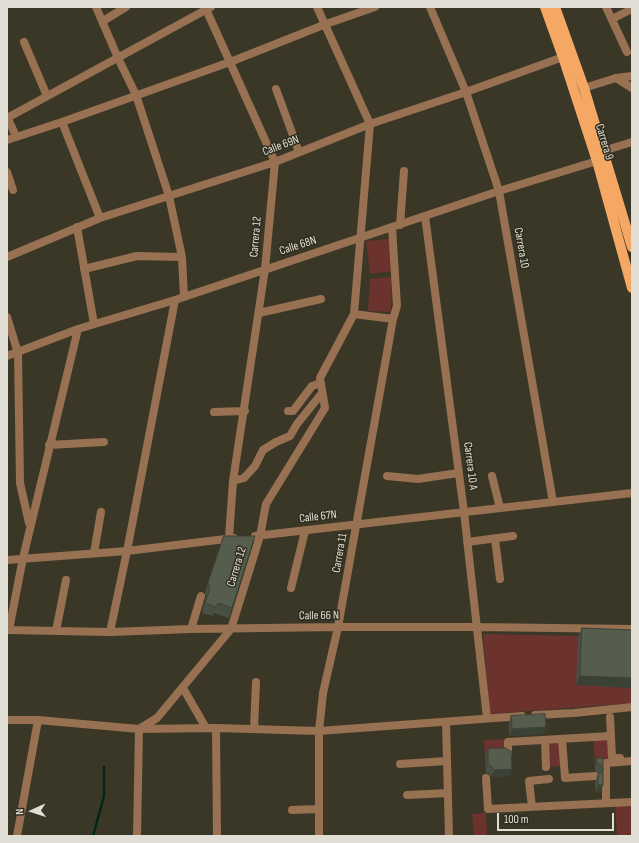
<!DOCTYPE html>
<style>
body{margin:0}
#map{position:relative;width:639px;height:843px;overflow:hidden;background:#3b3727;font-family:"Sofia Sans Condensed",sans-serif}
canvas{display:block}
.frame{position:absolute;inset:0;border:8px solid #e0ded4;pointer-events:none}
.north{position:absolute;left:12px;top:791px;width:40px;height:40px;-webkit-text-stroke:3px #302d1e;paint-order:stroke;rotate:267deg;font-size:11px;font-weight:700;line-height:16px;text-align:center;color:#e0ded4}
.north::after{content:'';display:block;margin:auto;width:14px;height:18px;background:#e0ded4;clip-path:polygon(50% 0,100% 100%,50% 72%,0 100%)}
.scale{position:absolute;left:497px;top:813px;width:117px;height:18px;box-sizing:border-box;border:2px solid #e0ded4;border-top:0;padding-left:5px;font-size:12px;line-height:14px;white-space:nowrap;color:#e0ded4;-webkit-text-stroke:3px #302d1e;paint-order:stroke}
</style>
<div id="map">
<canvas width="639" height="843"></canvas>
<div class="frame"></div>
<div class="north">N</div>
<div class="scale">100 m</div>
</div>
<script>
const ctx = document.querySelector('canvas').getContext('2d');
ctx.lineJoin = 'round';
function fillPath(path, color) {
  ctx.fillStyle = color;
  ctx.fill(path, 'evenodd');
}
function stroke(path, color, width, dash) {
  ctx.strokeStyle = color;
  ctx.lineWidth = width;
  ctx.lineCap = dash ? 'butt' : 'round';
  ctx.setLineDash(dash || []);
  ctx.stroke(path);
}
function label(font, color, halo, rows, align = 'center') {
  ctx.font = font + ' "Sofia Sans Condensed",sans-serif';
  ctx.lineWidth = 3;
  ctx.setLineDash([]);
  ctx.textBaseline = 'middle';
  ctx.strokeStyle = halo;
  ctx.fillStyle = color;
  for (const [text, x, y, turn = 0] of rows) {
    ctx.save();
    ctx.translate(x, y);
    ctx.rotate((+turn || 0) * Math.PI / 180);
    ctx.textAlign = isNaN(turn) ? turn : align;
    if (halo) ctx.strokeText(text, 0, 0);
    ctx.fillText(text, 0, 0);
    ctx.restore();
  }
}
fillPath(new Path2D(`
 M390,239L393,271L370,274L366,241Z
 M392,277L391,312L368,311L370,279Z
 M483,634L632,637V703L490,714Z
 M593,738H609L611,763H595Z
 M507,739V755L485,756L484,740Z
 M546,740H562L563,766L547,767Z
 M632,804V836H617L615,805Z
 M486,813L487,836H474L472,814Z`), '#6c322e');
stroke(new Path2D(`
 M93,836L104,796V767`), '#00281a', 2.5);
stroke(new Path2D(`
 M96,7L118,58L136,95L169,196L182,257L184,297
 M205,7L275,162L265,269L233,481L229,538
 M430,7L466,92L499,191L553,502
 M606,7L627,52
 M612,19L632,9
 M103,21L126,7
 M24,42L47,96
 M616,78L632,88
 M584,88L616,78L632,76
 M276,89L299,152
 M7,117L16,136
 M7,118L211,7
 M62,122L100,218
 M7,140L62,122L230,62L326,24L375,7
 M603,151L632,142
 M7,172L13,190
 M425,216L464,512L487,718
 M400,225L404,171
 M77,227L94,324
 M7,257L100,218L275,162L370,124L466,92L563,57
 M84,269L137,256L182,257
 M259,313L321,299
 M354,314L393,319
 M7,317L18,353L20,483L29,523
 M7,356L78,329L175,300L499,191L597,161
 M288,411H293L312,386L321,383
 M214,412L245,411
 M49,445L104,442
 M387,476L418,479L458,473
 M492,476L500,508
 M233,481L244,478L255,466L263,450L276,442L290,436L297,424L322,393
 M255,536L632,493
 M495,539L500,579
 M467,542L513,536
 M94,553L101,512
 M7,560L127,551L234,538
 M291,588L305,531
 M191,629L201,596
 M7,630L110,632L191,629L338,627H476L632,629
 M9,630L23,558L78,329
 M56,631L66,580
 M110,632L127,551L175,300
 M183,688L206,728
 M535,715L574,713L632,707
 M610,717L612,758H620
 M7,720H38L139,729L216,728L319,731L522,716
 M446,722L449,836
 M216,728L217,836
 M254,729L256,682
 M562,739L565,778L595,776
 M545,740L546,767
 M508,753V742L611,736
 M400,764L447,761
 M486,778L488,809L632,802
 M407,795L448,793
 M606,803V763L632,761
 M532,807L529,781L549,779
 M292,810L319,809
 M17,836L38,720
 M137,836L139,729L157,718L231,629L260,536L266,504L325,408L320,378L354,314L370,124L317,7
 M319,836V731L323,693L338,627L393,319L397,306L392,227`), '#977151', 8);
stroke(new Path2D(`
 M545,7L563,57L597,161L632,288
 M555,7L584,88L632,247`), '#f5a864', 10);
fillPath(new Path2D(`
 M224,536L232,608L229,618L214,613L213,616L202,613L206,597L205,592Z
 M582,628L632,630V688L576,685L578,637Z
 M511,716L546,727L543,734L509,736V723Z
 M488,749L510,776L491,777L489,773H486L485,756Z
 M597,758H603V785L600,792L596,793L595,782L598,774H600L599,773L595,771V765Z`), '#495042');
fillPath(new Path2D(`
 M580,676L632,678V688L576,685Z
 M546,727L543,734L509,736L512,729Z
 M512,769L510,776L491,777L494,770Z
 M598,785H603L600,792L596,793Z`), '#3c4136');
const building = new Path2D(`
 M224,536H255L232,608L218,603L216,607L205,603L210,588L208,583Z
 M582,628L632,630V678L580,676Z
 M545,714L546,727L512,729L511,716Z
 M506,748L508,750L511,751L512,769L494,770L491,766L488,765V749Z
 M597,758H603V785H598V774L601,773L603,769L602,766L597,763Z`);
fillPath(building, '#555d4d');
stroke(building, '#3c4136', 1);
label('12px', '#e0ded4', '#302d1e', [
 ["Carrera 9",604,142,73],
 ["Calle 69N",281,146,-21],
 ["Carrera 12",256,237,-85],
 ["Calle 68N",298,246,-18],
 ["Carrera 10",521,248,80],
 ["Carrera 10 A",470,466,83],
 ["Calle 67N",318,517,-7],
 ["Carrera 11",340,553,-80],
 ["Carrera 12",237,567,-73],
 ["Calle 66 N",319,616,-1]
]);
</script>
